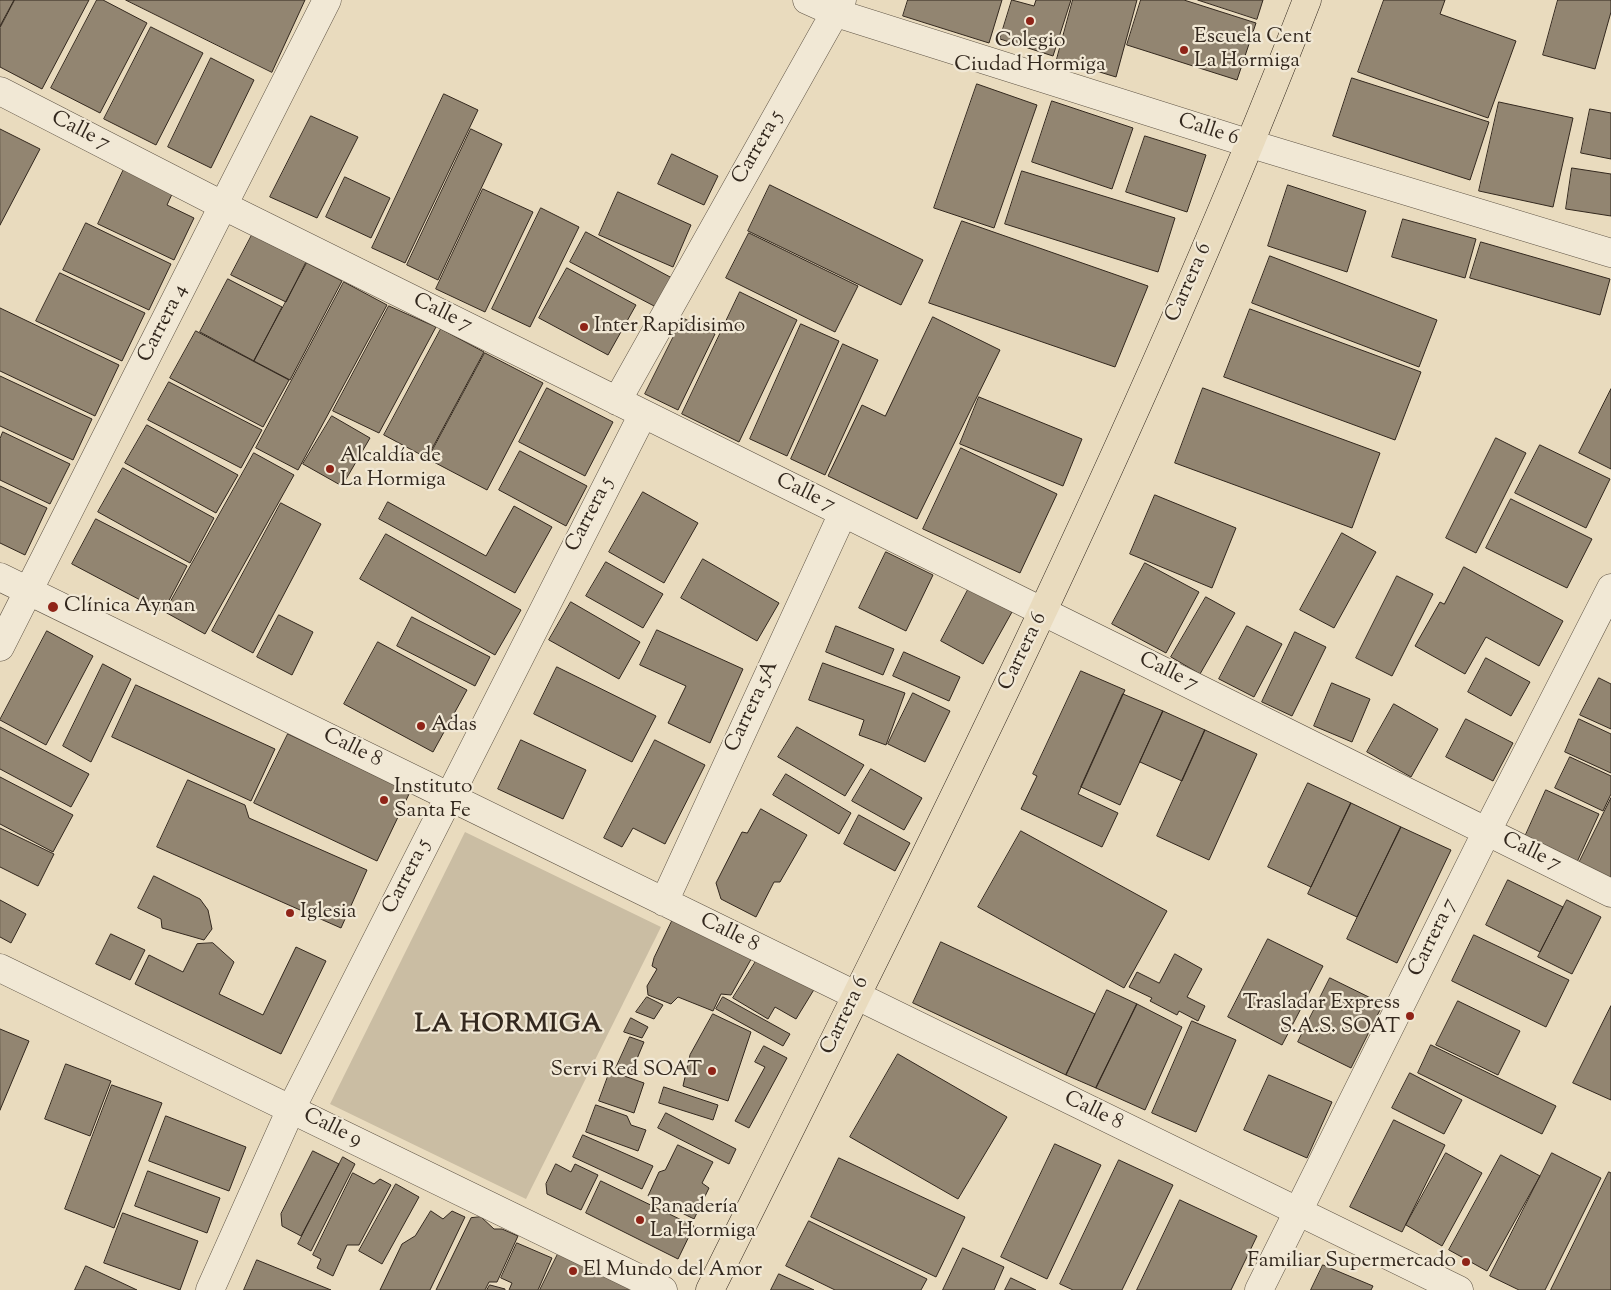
<!DOCTYPE html>
<meta charset="utf-8">
<style>
body{margin:0}
canvas{display:block;background:#e9dbbe}
</style>
<canvas width="1611" height="1290"></canvas>
<script>
const ctx = document.querySelector('canvas').getContext('2d');
ctx.lineJoin = 'round';
function fillPath(path, color) {
  ctx.fillStyle = color;
  ctx.fill(path, 'evenodd');
}
function stroke(path, color, width, dash) {
  ctx.strokeStyle = color;
  ctx.lineWidth = width;
  ctx.lineCap = dash ? 'butt' : 'round';
  ctx.setLineDash(dash || []);
  ctx.stroke(path);
}
function label(font, color, halo, rows, align = 'center') {
  ctx.font = font + ' "Sorts Mill Goudy",serif';
  ctx.lineWidth = 4.5;
  ctx.setLineDash([]);
  ctx.textBaseline = 'middle';
  ctx.strokeStyle = halo;
  ctx.fillStyle = color;
  for (const [text, x, y, turn = 0] of rows) {
    ctx.save();
    ctx.translate(x, y);
    ctx.rotate((+turn || 0) * Math.PI / 180);
    ctx.textAlign = isNaN(turn) ? turn : align;
    if (halo) ctx.strokeText(text, 0, 0);
    ctx.fillText(text, 0, 0);
    ctx.restore();
  }
}
fillPath(new Path2D(`
 M465,832L661,927L526,1199L330,1104Z`), '#cabda3');
const building = new Path2D(`
 M0,0H14L0,26Z
 M15,0H89L42,89L0,67V28Z
 M97,0H103L147,23L100,113L51,88Z
 M126,0H305L272,72Z
 M908,0H1002L989,43L903,16Z
 M1012,0L1034,6L1036,0H1071L1053,56L1000,39Z
 M1073,0H1137L1116,77L1057,59Z
 M1141,0H1184L1256,23L1237,80L1127,45Z
 M1198,0H1263L1257,19Z
 M1384,0H1445L1440,14L1516,41L1488,118L1358,72Z
 M1558,0H1611V12L1595,69L1543,55Z
 M151,27L203,53L156,145L104,119Z
 M211,58L254,80L211,168L168,147Z
 M1352,78L1489,122L1470,180L1333,136Z
 M977,84L1037,105L994,228L934,208Z
 M444,94L478,110L405,263L372,248Z
 M1052,101L1133,128L1112,189L1032,162Z
 M1499,102L1573,118L1553,207L1479,191Z
 M1590,109L1611,113V159L1581,153Z
 M311,116L358,137L317,218L270,197Z
 M0,129L40,149L0,225Z
 M471,129L502,144L438,280L407,265Z
 M1145,136L1206,155L1187,212L1126,192Z
 M672,154L718,176L704,205L658,184Z
 M1572,168L1611,174V216L1566,209Z
 M124,169L173,192L167,205L194,218L174,260L98,224Z
 M1022,171L1175,218L1158,272L1005,224Z
 M345,177L390,198L371,238L326,217Z
 M770,185L923,260L901,305L748,231Z
 M1288,185L1366,211L1347,272L1268,246Z
 M483,189L533,212L485,312L436,289Z
 M618,192L691,225L673,267L599,235Z
 M541,208L579,227L530,327L492,309Z
 M1403,219L1476,239L1465,278L1392,257Z
 M962,221L1148,286L1115,367L929,303Z
 M86,223L171,264L149,310L63,270Z
 M586,232L672,278L656,307L570,262Z
 M749,233L858,286L835,332L726,278Z
 M252,235L306,262L286,302L231,275Z
 M1481,242L1610,279L1600,315L1470,278Z
 M1270,256L1437,320L1419,367L1252,303Z
 M307,263L342,281L290,380L254,361Z
 M567,268L636,305L608,355L539,318Z
 M60,273L145,313L122,361L36,321Z
 M228,279L282,307L254,361L200,332Z
 M344,282L387,305L298,470L256,448Z
 M740,292L797,320L739,442L682,414Z
 M389,306L436,327L379,433L333,411Z
 M0,308L119,365L95,416L0,371Z
 M1250,309L1421,372L1395,440L1224,377Z
 M933,317L1000,350L917,519L828,476L862,405L885,416Z
 M683,318L715,334L678,410L645,394Z
 M801,324L839,341L787,456L750,439Z
 M441,329L484,352L427,458L384,435Z
 M196,331L289,380L263,427L170,378Z
 M843,344L878,360L825,475L791,459Z
 M485,353L543,383L487,490L428,459Z
 M0,376L92,419L73,460L0,426Z
 M169,382L262,430L241,468L148,420Z
 M547,388L613,422L585,476L519,442Z
 M1203,388L1380,453L1352,528L1175,463Z
 M1611,389V469L1579,453Z
 M979,397L1082,439L1063,486L960,444Z
 M332,416L370,438L342,486L303,464Z
 M147,425L238,475L216,513L125,463Z
 M3,432L70,464L50,504L0,480V439Z
 M1496,438L1526,453L1476,553L1446,538Z
 M1540,445L1610,479L1586,528L1515,493Z
 M961,448L1057,494L1020,573L923,529Z
 M520,451L587,486L566,526L499,490Z
 M254,453L294,475L205,634L165,612Z
 M123,468L214,518L190,563L98,512Z
 M0,486L47,508L25,555L0,543Z
 M643,492L698,523L664,583L609,552Z
 M1155,495L1236,528L1212,588L1130,554Z
 M1511,499L1592,539L1567,588L1486,548Z
 M388,502L486,556L514,506L552,527L515,593L379,519Z
 M281,503L321,524L253,653L212,631Z
 M96,519L187,566L163,612L72,564Z
 M1342,533L1376,552L1334,628L1300,610Z
 M386,534L521,610L495,655L360,579Z
 M886,552L933,575L906,631L859,608Z
 M703,559L779,603L757,641L681,598Z
 M606,562L663,594L643,628L586,596Z
 M1145,563L1199,592L1166,653L1112,624Z
 M1464,567L1563,621L1539,666L1486,637L1465,674L1415,646L1440,602L1444,604Z
 M1397,576L1433,594L1392,676L1356,658Z
 M969,588L1012,612L983,664L941,641Z
 M1206,597L1235,613L1200,674L1171,657Z
 M571,602L640,642L619,679L549,640Z
 M279,615L313,632L292,675L257,657Z
 M412,617L490,657L475,686L397,646Z
 M836,626L894,649L883,675L826,652Z
 M1247,626L1282,644L1254,697L1219,679Z
 M657,630L743,669L710,743L668,723L686,686L640,665Z
 M47,631L93,656L46,745L0,720Z
 M1295,632L1326,647L1292,716L1262,702Z
 M378,642L467,690L433,752L344,704Z
 M904,652L960,677L949,701L893,676Z
 M1486,658L1530,682L1511,716L1468,692Z
 M823,663L905,693L886,745L859,735L864,720L809,700Z
 M103,664L131,679L91,762L63,746Z
 M557,667L656,716L632,762L534,714Z
 M1081,671L1125,690L1078,794L1118,813L1102,847L1021,809L1037,776L1033,774Z
 M1599,678L1611,684V729L1580,715Z
 M1332,683L1370,699L1352,742L1314,726Z
 M136,685L275,749L251,801L112,737Z
 M913,693L950,711L925,762L888,744Z
 M1123,694L1163,711L1120,805L1081,787Z
 M1394,704L1438,729L1411,777L1367,752Z
 M1163,711L1205,730L1182,781L1140,762Z
 M1466,719L1513,743L1493,781L1446,757Z
 M1579,719L1611,734V773L1565,752Z
 M0,727L89,774L71,807L0,769Z
 M797,727L864,765L845,796L778,757Z
 M1205,730L1257,754L1209,860L1157,836Z
 M288,734L410,792L377,861L254,803Z
 M521,740L586,770L563,819L498,789Z
 M655,740L705,765L665,844L633,828L622,847L604,838Z
 M1570,757L1611,776V794L1603,811L1555,788Z
 M871,769L922,798L904,830L852,801Z
 M786,774L851,813L839,834L773,795Z
 M0,777L73,815L53,852L0,824Z
 M188,780L245,805L249,818L367,870L341,928L157,847Z
 M1308,783L1351,803L1311,887L1268,867Z
 M1546,790L1599,814L1577,862L1524,839Z
 M1611,798V878L1579,863Z
 M1351,803L1401,827L1357,917L1308,894Z
 M761,809L807,835L780,882H774L756,917L721,899L716,883L742,832L747,833Z
 M859,815L910,843L895,871L844,844Z
 M1401,827L1451,850L1397,963L1347,939Z
 M0,828L54,854L38,886L0,867Z
 M1021,831L1167,911L1124,988L978,907Z
 M154,876L200,899L208,910L212,929L204,940L162,928L161,919L138,908Z
 M1508,880L1563,907L1540,952L1486,925Z
 M0,900L26,914L11,943L0,937Z
 M1567,900L1601,917L1572,974L1538,957Z
 M674,917L754,954L731,995L721,994L713,1011L678,997L671,1004L648,995L647,986L657,969L652,966L654,958Z
 M111,934L145,950L130,980L96,964Z
 M1474,935L1569,980L1546,1027L1452,981Z
 M1268,939L1323,966L1282,1045L1228,1017Z
 M941,942L1095,1014L1066,1075L913,1003Z
 M213,943L234,962L219,994L263,1015L296,947L326,961L281,1054L135,984L149,955L183,972L197,944Z
 M763,950L818,983L796,1019L775,1007L768,1019L733,998Z
 M1175,954L1202,969L1187,997L1205,1006L1198,1021L1179,1011L1177,1015L1150,1001L1152,998L1129,987L1137,972L1159,983Z
 M1330,978L1383,1004L1351,1068L1298,1042Z
 M1107,990L1137,1004L1096,1088L1066,1075Z
 M647,997L663,1005L654,1019L636,1012Z
 M723,997L790,1034L783,1046L716,1009Z
 M1458,1001L1520,1031L1498,1075L1436,1045Z
 M1137,1004L1182,1027L1145,1110L1096,1088Z
 M1611,1006V1100L1573,1083Z
 M713,1014L751,1032L728,1101L683,1086L690,1055Z
 M631,1018L648,1027L642,1038L624,1032Z
 M1192,1021L1236,1040L1196,1132L1152,1113Z
 M0,1029L29,1041L0,1110Z
 M630,1037L644,1042L631,1073L616,1068Z
 M1431,1045L1556,1106L1542,1134L1418,1073Z
 M764,1046L787,1058L749,1128L735,1121L765,1067L755,1062Z
 M898,1054L1007,1117L958,1199L850,1137Z
 M66,1064L111,1081L90,1136L45,1119Z
 M610,1071L644,1083L634,1113L599,1101Z
 M1410,1073L1462,1100L1444,1134L1392,1108Z
 M1269,1075L1332,1102L1307,1158L1244,1130Z
 M112,1085L162,1103L114,1228L65,1209Z
 M664,1087L718,1105L713,1120L659,1103Z
 M596,1105L627,1116L631,1125L646,1130L638,1151L586,1132Z
 M666,1113L736,1149L729,1164L658,1128Z
 M166,1116L246,1147L229,1191L149,1161Z
 M1394,1120L1445,1145L1402,1232L1350,1207Z
 M583,1135L653,1166L642,1189L573,1157Z
 M1055,1144L1101,1165L1047,1279L1001,1257Z
 M678,1145L713,1162L702,1183L709,1188L694,1219L648,1196L659,1172L665,1170Z
 M313,1151L339,1164L301,1236L282,1226L281,1214Z
 M1446,1153L1482,1173L1442,1246L1406,1225Z
 M1552,1153L1601,1178L1545,1290H1519L1490,1276Z
 M1501,1155L1540,1176L1487,1271L1449,1250Z
 M343,1157L355,1164L311,1251L298,1244Z
 M839,1158L965,1217L936,1277L811,1217Z
 M1119,1160L1173,1185L1122,1290H1073L1060,1284Z
 M556,1164L571,1172L575,1164L598,1175L581,1210L547,1194L546,1184Z
 M148,1171L220,1198L207,1233L135,1206Z
 M1609,1172L1611,1173V1290H1551Z
 M353,1173L374,1184L380,1179L391,1185L359,1245H347L333,1276L317,1268L321,1259L313,1255Z
 M601,1181L694,1226L678,1259L586,1213Z
 M396,1184L419,1197L382,1264L359,1251Z
 M1180,1200L1257,1236L1231,1290H1137Z
 M431,1211L443,1219L452,1211L465,1217L430,1290H380L402,1244L415,1236Z
 M123,1213L198,1241L180,1290L104,1263Z
 M481,1217L494,1229H502L518,1236L497,1282H489L485,1290H436L471,1218Z
 M809,1221L927,1279L921,1290H835L786,1266Z
 M517,1243L552,1258L538,1290H509L512,1283L501,1278Z
 M963,1248L1004,1267L994,1290H943Z
 M559,1252L636,1290H540Z
 M257,1260L331,1290H244Z
 M1323,1265L1373,1286L1371,1290H1311Z
 M86,1266L137,1290H75Z
 M779,1274L814,1290H771Z
 M1011,1278L1036,1290H1005Z
 M490,1285L505,1289V1290H487Z`);
fillPath(building, '#928571');
stroke(building, '#33281e', 1);
const minor = new Path2D(`
 M807,0L836,13L1251,144L1611,253
 M0,91L224,206L1611,893
 M617,401L842,0
 M0,577L1459,1290
 M0,647L327,0
 M664,902L843,513
 M0,968L663,1290
 M210,1290L291,1109L643,414
 M1259,1290L1487,831L1611,588`);
const major = new Path2D(`
 M710,1290C921,866 1136,442 1307,0`);
stroke(minor, '#605546', 29);
stroke(major, '#33281e', 29);
stroke(minor, '#f1e8d5', 28);
stroke(major, '#e9dbbe', 28);
for (const [x, y, r, color] of [
 [1030,21,5,"#8f2418"],
 [1184,50,5,"#8f2418"],
 [584,327,5,"#8f2418"],
 [330,469,5,"#8f2418"],
 [53,607,6,"#8f2418"],
 [421,726,5,"#8f2418"],
 [384,800,5,"#8f2418"],
 [290,913,5,"#8f2418"],
 [1410,1016,5,"#8f2418"],
 [712,1071,5,"#8f2418"],
 [640,1220,5,"#8f2418"],
 [1466,1262,5,"#8f2418"],
 [573,1271,5,"#8f2418"]
]) {
  const dot = new Path2D();
  dot.arc(x, y, r, 0, 2 * Math.PI);
  ctx.fillStyle = color;
  ctx.fill(dot);
  stroke(dot, '#f1e8d5', 2);
}
label('21px', '#33281e', '#f1e8d5', [
 ["Escuela Cent",1194,38],
 ["La Hormiga",1194,62],
 ["Colegio",1030,42,"center"],
 ["Ciudad Hormiga",1030,66,"center"],
 ["Inter Rapidisimo",594,327],
 ["Alcaldía de",340,457],
 ["La Hormiga",340,481],
 ["Clínica Aynan",64,607],
 ["Adas",431,726],
 ["Instituto",394,788],
 ["Santa Fe",394,812],
 ["Iglesia",300,913],
 ["Trasladar Express",1400,1004,"right"],
 ["S.A.S. SOAT",1400,1028,"right"],
 ["Servi Red SOAT",702,1071,"right"],
 ["Panadería",650,1208],
 ["La Hormiga",650,1232],
 ["Familiar Supermercado",1456,1262,"right"],
 ["El Mundo del Amor",583,1271]
], 'left');
label('21px', '#33281e', '#f1e8d5', [
 ["Calle 6",1208,131,18],
 ["Calle 7",80,132,27],
 ["Carrera 5",759,148,-60],
 ["Carrera 6",1190,283,-66],
 ["Calle 7",442,314,26],
 ["Carrera 4",164,324,-63],
 ["Calle 7",805,494,26],
 ["Carrera 5",591,515,-63],
 ["Carrera 6",1024,652,-64],
 ["Calle 7",1168,673,26],
 ["Carrera 5A",753,707,-65],
 ["Calle 8",352,749,26],
 ["Calle 7",1531,853,26],
 ["Carrera 5",408,877,-63],
 ["Calle 8",729,934,26],
 ["Carrera 7",1434,938,-64],
 ["Carrera 6",846,1016,-64],
 ["Calle 8",1093,1112,26],
 ["Calle 9",332,1129,26]
]);
ctx.letterSpacing = '1px';
label('bold 26px', '#33281e', '#f1e8d5', [
 ["LA HORMIGA",509,1027]
]);
ctx.letterSpacing = '0px';
</script>
